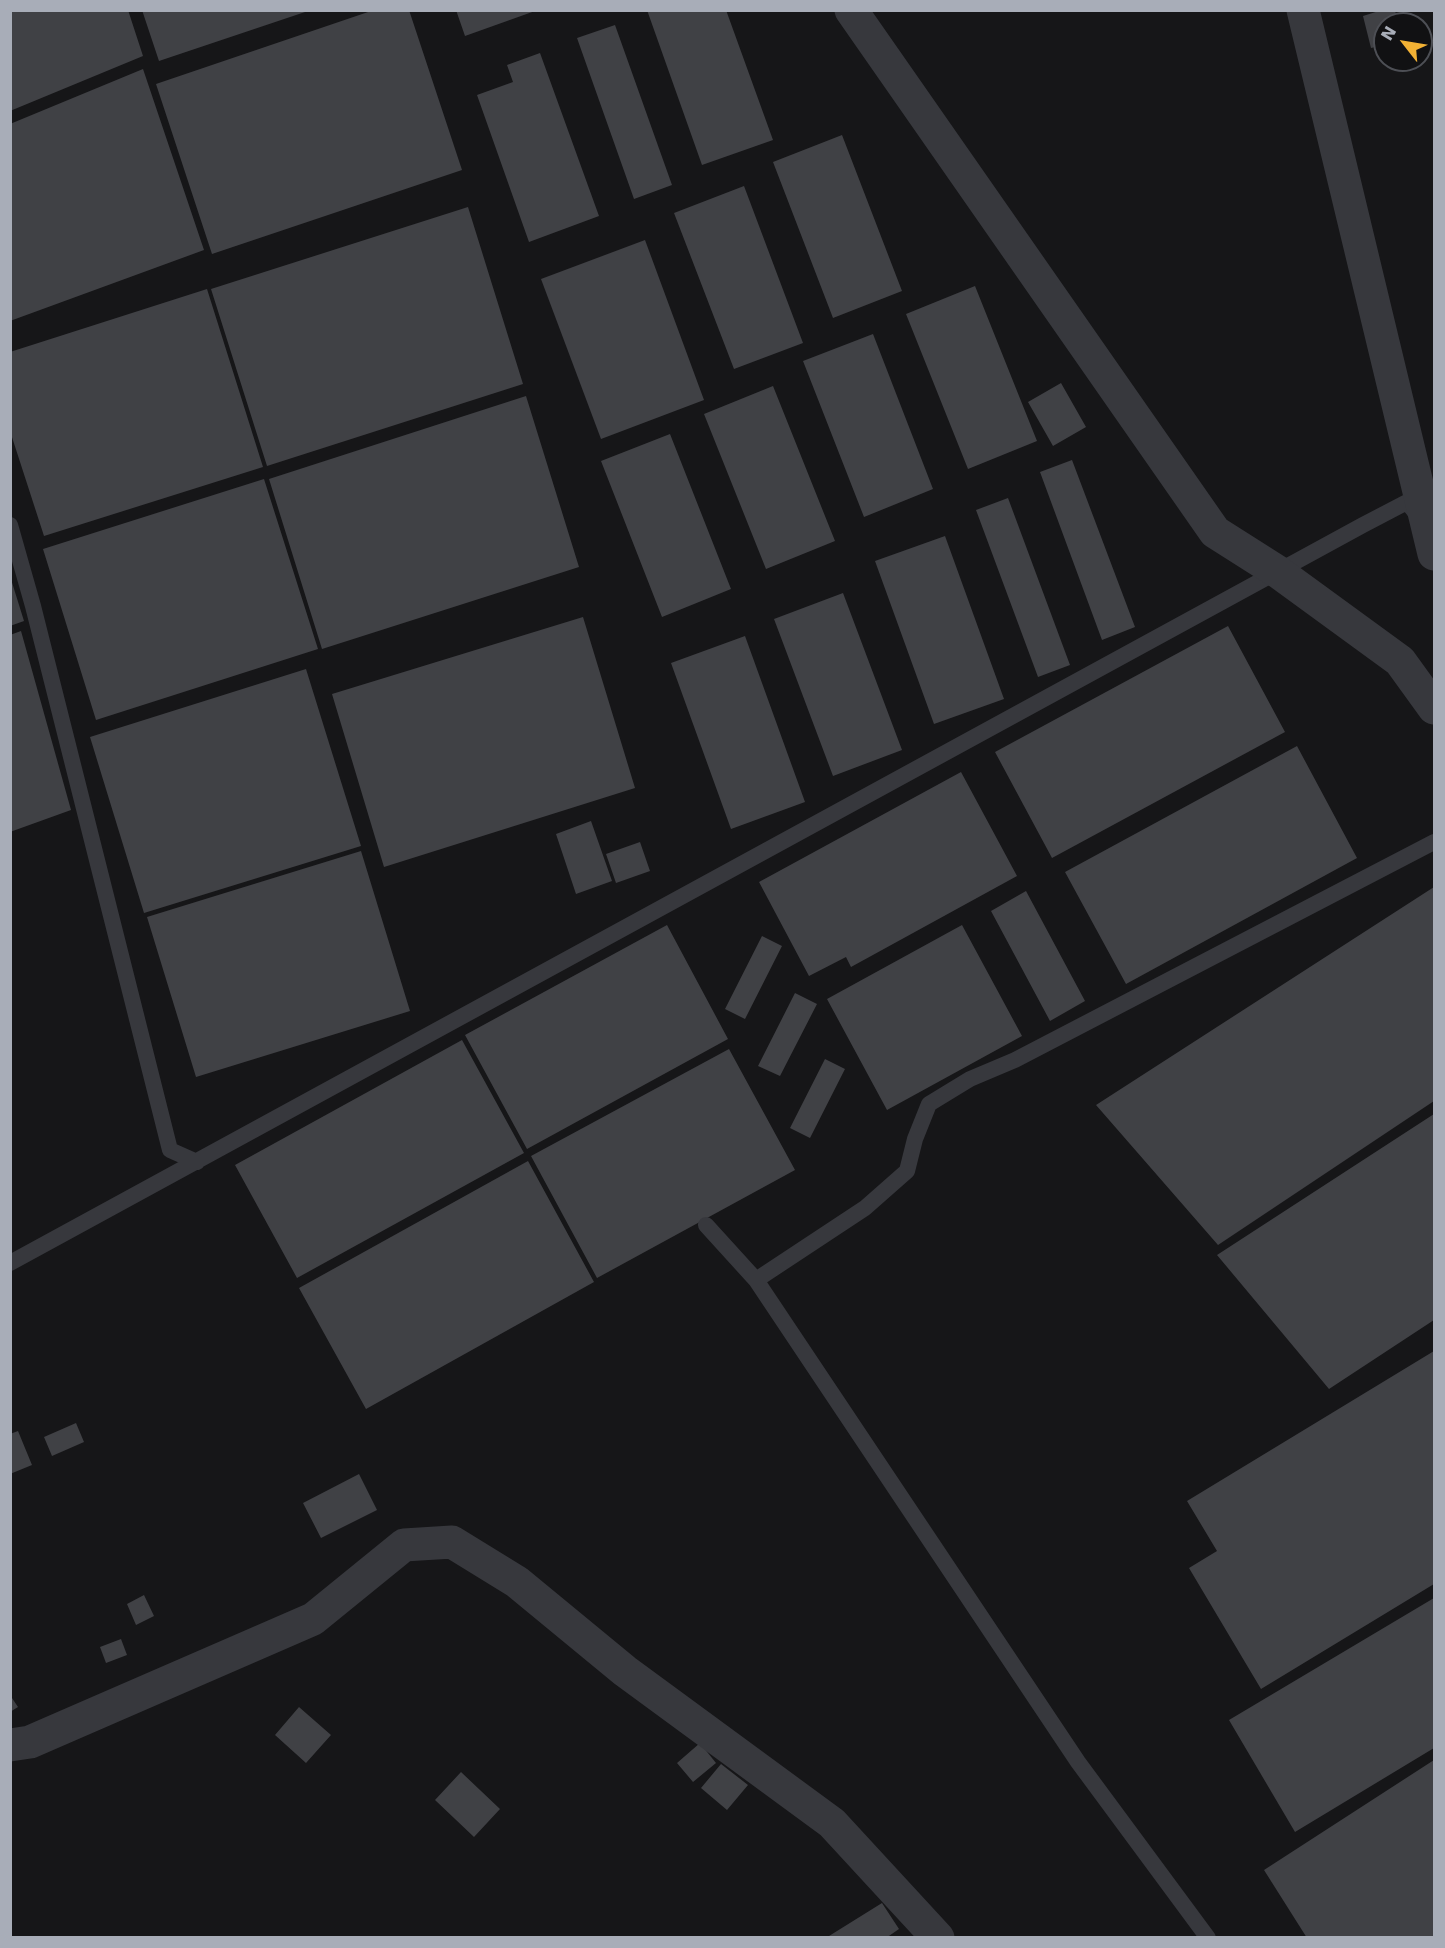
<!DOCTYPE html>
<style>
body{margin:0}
#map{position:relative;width:1445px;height:1948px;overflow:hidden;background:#161618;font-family:"DejaVu Sans",sans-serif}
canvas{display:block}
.frame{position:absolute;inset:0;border:12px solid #a8adb8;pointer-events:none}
.north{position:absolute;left:1373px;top:12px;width:60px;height:60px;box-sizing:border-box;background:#111113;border:2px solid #4d4f55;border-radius:50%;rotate:301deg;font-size:16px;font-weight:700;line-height:24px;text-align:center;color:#a8adb8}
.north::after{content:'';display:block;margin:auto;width:21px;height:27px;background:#f2b134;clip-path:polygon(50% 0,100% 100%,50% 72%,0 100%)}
</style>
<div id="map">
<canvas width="1445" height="1948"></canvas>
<div class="frame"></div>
<div class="north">N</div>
</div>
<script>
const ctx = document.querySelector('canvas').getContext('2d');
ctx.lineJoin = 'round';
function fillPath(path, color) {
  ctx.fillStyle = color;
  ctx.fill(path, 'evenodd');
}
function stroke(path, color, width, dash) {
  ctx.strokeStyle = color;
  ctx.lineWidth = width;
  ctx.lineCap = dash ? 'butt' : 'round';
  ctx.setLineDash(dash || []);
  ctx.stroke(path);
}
fillPath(new Path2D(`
 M10,10H128L143,56L10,111Z
 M142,10H308V11L159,61Z
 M374,10H409L462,170L212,254L156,84Z
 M456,10H535V11L465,36Z
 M647,10H726L773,140L702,165Z
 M1382,10H1395L1398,24H1385V45L1371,48L1363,16Z
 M615,25L672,185L634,199L577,38Z
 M540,53L599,216L529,242L477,95L513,82L507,65Z
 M143,69L204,250L10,321V124Z
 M842,135L902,291L833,318L773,162Z
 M744,186L803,343L734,369L674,213Z
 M468,207L523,384L267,466L211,289Z
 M645,240L704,400L601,439L541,279Z
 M975,286L1037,441L968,469L906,314Z
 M207,289L263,467L44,536L10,431V352Z
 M873,334L933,489L864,517L803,361Z
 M1061,383L1086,427L1053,446L1028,402Z
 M773,386L835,541L766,569L704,414Z
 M526,396L579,567L322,649L269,479Z
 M670,434L731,589L662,617L601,461Z
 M1072,460L1135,627L1102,640L1040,472Z
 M264,479L318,649L96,720L43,549Z
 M1008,498L1070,665L1038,677L976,510Z
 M945,536L1004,699L934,724L875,561Z
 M10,576L24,621L10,626Z
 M843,593L902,750L833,776L774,619Z
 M583,617L635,788L384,867L332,694Z
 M1228,626L1285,732L1052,858L995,752Z
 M21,631L71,810L10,832V635Z
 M745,636L805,802L731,829L671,663Z
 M306,669L361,846L144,913L90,737Z
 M1297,746L1357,858L1126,984L1065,872Z
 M961,772L1017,876L851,967L846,957L809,976L759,882Z
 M591,821L612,881L576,894L556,834Z
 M640,842L650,871L616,883L606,854Z
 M361,851L410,1011L196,1077L147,917Z
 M1434,887V1101L1218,1245L1096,1105Z
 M1026,891L1085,1001L1050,1021L991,911Z
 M667,925L728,1039L527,1149L465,1035Z
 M962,925L1022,1036L887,1110L827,999Z
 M762,936L782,946L745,1019L725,1009Z
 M795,993L817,1004L780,1076L758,1066Z
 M462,1040L524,1153L297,1278L235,1165Z
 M729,1049L795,1170L597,1278L531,1156Z
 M825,1059L845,1069L810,1138L790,1128Z
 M1434,1114V1320L1329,1389L1217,1255Z
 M528,1161L594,1282L366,1409L299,1288Z
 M1434,1351V1584L1261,1689L1189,1568L1217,1551L1187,1501Z
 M76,1423L84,1442L52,1456L44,1437Z
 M18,1431L32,1465L10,1474V1434Z
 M359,1474L377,1510L321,1538L303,1503Z
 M144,1595L154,1616L136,1625L127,1604Z
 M1434,1598V1748L1295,1832L1229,1720Z
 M121,1639L127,1655L106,1663L100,1647Z
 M10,1695L18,1707L10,1712Z
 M299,1707L331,1735L306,1763L275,1735Z
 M700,1743L716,1763L693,1782L677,1763Z
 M1434,1760V1938H1307L1264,1870Z
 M721,1764L748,1785L727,1810L701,1788Z
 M461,1772L500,1809L474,1837L435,1800Z
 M882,1903L899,1929L886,1938H831L829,1936Z`), '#404145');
stroke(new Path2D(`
 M10,525L33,606L170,1150L197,1162
 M706,1225L756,1280L1078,1762L1208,1938
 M10,1263L1363,525L1407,502L1419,517
 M756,1280L865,1208L907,1171L915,1139L929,1104L970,1079L1015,1060L1434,842`), '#37383d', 16);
stroke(new Path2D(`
 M851,10L1215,532L1278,572L1400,661L1434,708
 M1303,10L1434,554
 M10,1745L30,1742L313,1619L404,1545L452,1542L517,1582L625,1671L832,1823L938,1938`), '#37383d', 33);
</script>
